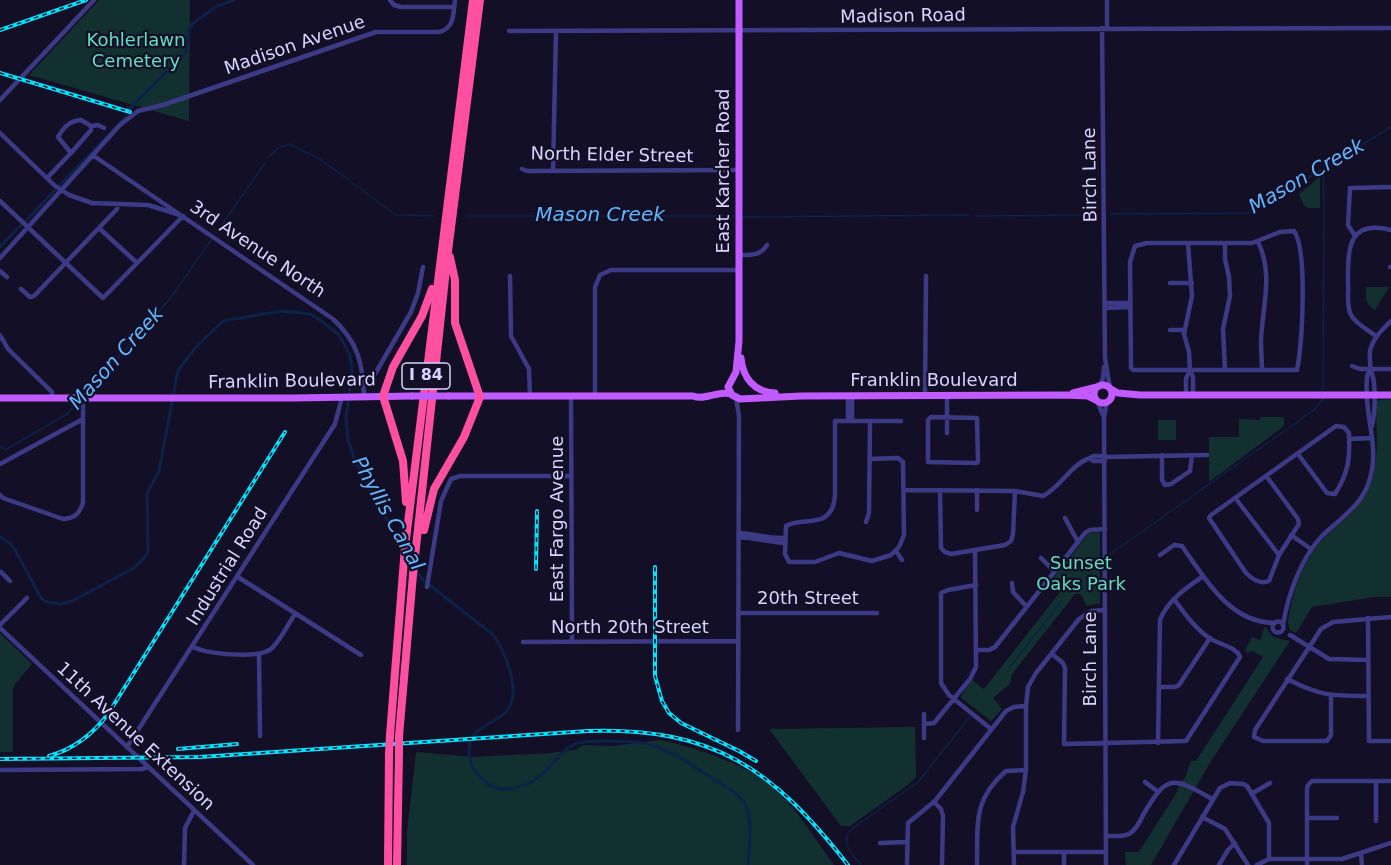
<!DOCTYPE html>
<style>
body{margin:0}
canvas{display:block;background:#130f26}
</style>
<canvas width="1391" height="865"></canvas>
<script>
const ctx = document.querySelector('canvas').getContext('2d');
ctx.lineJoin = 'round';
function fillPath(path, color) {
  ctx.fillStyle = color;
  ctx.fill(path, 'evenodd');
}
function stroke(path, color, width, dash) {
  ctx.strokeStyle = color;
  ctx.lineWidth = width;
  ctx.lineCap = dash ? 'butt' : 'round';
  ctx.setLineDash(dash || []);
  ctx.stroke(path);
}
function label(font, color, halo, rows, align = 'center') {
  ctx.font = font + ' "DejaVu Sans",sans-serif';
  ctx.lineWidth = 4.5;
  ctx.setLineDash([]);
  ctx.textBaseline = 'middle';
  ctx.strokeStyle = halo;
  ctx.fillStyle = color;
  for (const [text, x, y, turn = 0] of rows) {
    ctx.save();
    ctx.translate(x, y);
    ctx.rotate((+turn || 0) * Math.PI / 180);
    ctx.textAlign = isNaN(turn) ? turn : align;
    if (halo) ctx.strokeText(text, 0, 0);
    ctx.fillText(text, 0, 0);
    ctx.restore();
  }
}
fillPath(new Path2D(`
 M99,0H190L189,121L29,75Z
 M1320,177V208H1308L1304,205L1299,194Z
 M1366,287H1389L1375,310C1365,304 1366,298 1366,287Z
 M1391,399V597H1374L1312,607L1296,633L1290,630L1288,623C1292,591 1303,559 1326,536C1342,521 1359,510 1368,489C1381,463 1376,431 1376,403L1379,400Z
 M1260,417H1284V426L1209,482V437H1239V419L1260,420Z
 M1158,420H1176V440H1158Z
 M1097,532L1100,533V603L1086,606L1081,594H1075L1012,674L1010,684L993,698L1002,709L991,721L960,697L972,680L984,689L1064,587L1054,577L1088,534Z
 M1265,626L1273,637L1290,641L1211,761L1151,865H1126L1125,852H1139L1177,792L1179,784L1185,778L1191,761H1196L1263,657L1253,651L1247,653L1245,650L1252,637L1260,640Z
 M0,633L32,664L15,684L13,689V752H0Z
 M915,727L916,777L909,784L850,826H841L769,729Z
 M660,740C698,748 749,765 778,792C800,813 816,841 834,865H407V832L416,752L473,757L550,753L575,750L583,745L613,746Z`), '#12302f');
stroke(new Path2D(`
 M270,156L277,149L289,144L320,159L396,215L436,216
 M1323,170L1324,205
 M1111,214L1251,213L1391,127
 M466,216H735
 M977,216L1098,215
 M743,217L969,215
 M216,233L265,163
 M1323,390L1324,207
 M84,396L169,300L211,240
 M0,446L5,450L67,414L78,401
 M1109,555L1314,410L1323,399
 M1009,668L1060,603
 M861,865C852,854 842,845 849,831L918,782L969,718`), '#0c2248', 1.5);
stroke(new Path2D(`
 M128,110L186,52L189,30L192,24L217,6L234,0
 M60,185L126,117
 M26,221L55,190
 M0,247L22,224
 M0,537L11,544L15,550L41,598L47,602L61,604L72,601L134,568L145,557L148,551L147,494L159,471L178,370L197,346L223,321L281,311L310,314L319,319L339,335L350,355L352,371L346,418L348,440L355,461L403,549
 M415,570L423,580L491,633C505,648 523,694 506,712C497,721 484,724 476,733C464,746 469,767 481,778C490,788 502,791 514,788C549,782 555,749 579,743C590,740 601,741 611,741C623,742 636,741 647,744C672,750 694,767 715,780C726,787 740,794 746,806C753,822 749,848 748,865`), '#0c2248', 3);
stroke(new Path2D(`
 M390,0L394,5L401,7H454
 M1107,0V28
 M1102,28L1105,358L1110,388
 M509,31L1391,28
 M0,100L94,0
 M81,120L91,126V130L71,153L58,137C64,127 69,121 81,120Z
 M91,126L98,125L104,128
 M0,133L54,185L69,195L92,203L148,205L183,216L103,298L0,201
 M94,156L333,319C358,342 363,364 364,397
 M522,169L527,171L738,170
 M553,171L556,31
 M47,178L71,153
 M99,228L137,263
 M1355,236L1348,225L1350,188L1391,187
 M1258,242C1274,274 1262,308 1261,341C1261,351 1262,361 1262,370
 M1188,244L1192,296L1184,334L1189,352L1190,371
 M1225,244V259L1229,277L1230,296L1223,329L1225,370
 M1135,246L1130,262L1131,368L1133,370H1297C1302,345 1308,250 1294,231
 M1135,246L1147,243H1252L1280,232L1294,231
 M739,255C751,255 760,256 767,245
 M0,258L120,125L138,111L163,105L376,32H439C455,28 453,14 455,0
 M1390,267H1391
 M0,271L7,277
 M510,276L511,336L529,369L530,397
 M1170,283H1192
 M21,289L30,297L34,296L117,209L118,205
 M1105,303H1130
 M1105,308L1130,307
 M1170,330H1185
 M0,335L8,349L52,392V398
 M1376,336C1368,330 1356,324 1351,315C1346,306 1349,292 1348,282C1348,250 1347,219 1391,230
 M1352,366L1360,369H1391
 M1370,369C1377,381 1375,412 1372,426
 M363,381L375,374L411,312L418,293L423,267
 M1100,386L1103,378L1104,367
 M1186,395V378L1190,371L1193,377V395
 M848,396V421
 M852,396V421
 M925,396L926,276
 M571,397L572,641
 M595,397V287L600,275L611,270H739
 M736,398L739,416L738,730
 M1097,401L1103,415
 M931,417L977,418L978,461L977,463L928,462V420Z
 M947,433V396
 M1350,439L1372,438
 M1162,455V480L1165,485L1171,484L1190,471L1192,455
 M1105,456H1093L1090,458L1093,461H1105
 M1105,457L1207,455
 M870,459L898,458L903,462L904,535L899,547L891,555L872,561L839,553L815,562H789L785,554L786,526C803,516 832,531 835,496V421H901
 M0,464L83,419
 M1267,477L1298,519L1299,524L1279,555L1269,581C1260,585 1252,579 1246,573L1209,518L1211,515L1336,426L1344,427L1349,433C1350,458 1349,472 1335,494L1327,493L1298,454
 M905,490L1015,491L1043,496C1061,487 1071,464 1090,458
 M940,490L941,548L945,552L951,554L1005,545L1011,541L1013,534L1015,491
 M0,495L3,498L63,519C75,518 79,514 83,503V398
 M1236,499L1279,555
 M977,510V490
 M1065,518L1078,542
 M866,522L869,513L870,421
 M739,533C755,534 769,539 785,538
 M1291,535L1311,549
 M739,537C755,538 769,542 784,543
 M896,551L902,560
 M1160,555L1174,545L1182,546C1205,579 1230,623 1275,623
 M1041,558L1054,571
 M1,572L10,581
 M238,577L361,655
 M1012,583L1013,592L1026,606
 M976,585L948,590L941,593V683L949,695L991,729
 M427,587L441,501L451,479L460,476H571
 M738,613H877
 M1368,618L1369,741H1391
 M1272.5 627a5.5 5.5 0 1 1 11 0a5.5 5.5 0 1 1-11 0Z
 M0,625L27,598
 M1283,625C1288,595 1300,560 1321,537C1340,518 1363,506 1370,478C1380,445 1363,412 1367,378C1367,375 1369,372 1370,369C1371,363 1369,357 1370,351C1373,338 1382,330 1391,321
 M0,628L253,865
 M1290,635L1329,659L1368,660
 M523,642L738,641
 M193,647C208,654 258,659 271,649C281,640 288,624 295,614
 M976,650H989L995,647L1085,533L1090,530L1105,529
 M259,654L260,736
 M1052,654L1063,663L1065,668L1064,744L1186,741L1240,657C1237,647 1218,644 1209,638C1195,628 1184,613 1174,599
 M1287,679C1320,696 1332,696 1368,696
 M1159,687H1175L1179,685L1210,638
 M1331,696V735L1327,741H1263L1254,737L1255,730L1321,629L1333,622L1391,617
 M924,724L934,723L970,679L976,667L975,550
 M924,738V714
 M1158,743L1160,620C1167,601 1186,588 1202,577
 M127,747L335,424L342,397
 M0,770L142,769L148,767
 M1145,782L1157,791
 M1253,793L1270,783
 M934,802L941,809L943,816L942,865
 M1202,817L1225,829L1248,865
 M1307,818H1337
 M1376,821V781
 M1106,836C1113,836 1123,837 1129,834C1136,830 1140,822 1143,815C1167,774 1172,776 1212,799
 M880,843L907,842
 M1014,852H1106
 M1064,852V865
 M1361,854L1362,865
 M184,865L185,828L194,811
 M907,865L908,823L935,801L1006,711L1014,707L1026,706
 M977,865C978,825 972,800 1006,771L1026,770
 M1014,865L1013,827L1023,792L1026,770V706L1028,687L1036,673L1079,619L1091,611L1105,610
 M1106,865L1104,417L1107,402
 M1174,865L1220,788L1230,783L1243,784L1247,786L1269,823V859
 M1219,865L1228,850L1235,843
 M1257,865L1269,859H1342L1391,843
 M1307,865V789L1308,785L1312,781H1391`), '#3d3a85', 4.5);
stroke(new Path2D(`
 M739,0V341L736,372L728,387L732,395L740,399L801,396L1067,395L1088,396L1096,400
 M741,358C743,378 754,392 775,393
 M1094 394a9 9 0 1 1 18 0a9 9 0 1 1-18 0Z
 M1111,389L1118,393L1140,395H1391
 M1073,393L1097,387
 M449,396H693C706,401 718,390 731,394
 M0,398H295L412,396`), '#c25bff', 7);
stroke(new Path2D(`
 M406,502L403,461L383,396L393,367L422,316L432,289
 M424,530L434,489L464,437L480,397L455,323V280L450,257
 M390,735L405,547L473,0
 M399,736L413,575L448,251L480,0
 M388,865L389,754
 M397,865L399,752`), '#ff4fa3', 8);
const rail = new Path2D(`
 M0,30L86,0
 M0,73L130,112
 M655,567V676L662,701L669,713L681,723L739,751L756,761
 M536,569L537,511
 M178,749L237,744
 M49,756C74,749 93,734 108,714L285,432
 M0,759L200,757L588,731C714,727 773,769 848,865`);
stroke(rail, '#00e5ff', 4);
stroke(rail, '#130f26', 1.5, [4.5]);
stroke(new Path2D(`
 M412,396H449`), '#c25bff', 7);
stroke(new Path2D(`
 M399,752V736
 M389,754L390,735`), '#ff4fa3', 8);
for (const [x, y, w] of [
 [426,376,48]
]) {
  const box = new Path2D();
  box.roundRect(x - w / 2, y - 13, w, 26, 4.5);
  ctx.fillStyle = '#130f26';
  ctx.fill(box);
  stroke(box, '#d9d4ff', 1.5);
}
label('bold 16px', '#d9d4ff', null, [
 ["I 84",426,376]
]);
label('18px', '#d9d4ff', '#130f26', [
 ["Madison Road",903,17,-1],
 ["Madison Avenue",295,46,-19],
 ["North Elder Street",612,156,1],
 ["East Karcher Road",724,171,-90],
 ["Birch Lane",1091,175,-91],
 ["3rd Avenue North",257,250,34],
 ["Franklin Boulevard",934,381],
 ["Franklin Boulevard",292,382,-1],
 ["East Fargo Avenue",558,519,-90],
 ["Industrial Road",228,567,-58],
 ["20th Street",808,599],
 ["North 20th Street",630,628],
 ["Birch Lane",1091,659,-90],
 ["11th Avenue Extension",135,737,43]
]);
label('18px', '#5fe0c0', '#130f26', [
 ["Kohlerlawn",136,41],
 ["Cemetery",136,62],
 ["Sunset",1081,564],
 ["Oaks Park",1081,585]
]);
label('italic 20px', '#62b6ff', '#130f26', [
 ["Mason Creek",1307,177,-30],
 ["Mason Creek",600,216],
 ["Mason Creek",117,359,-48],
 ["Phyllis Canal",387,514,61]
]);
</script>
